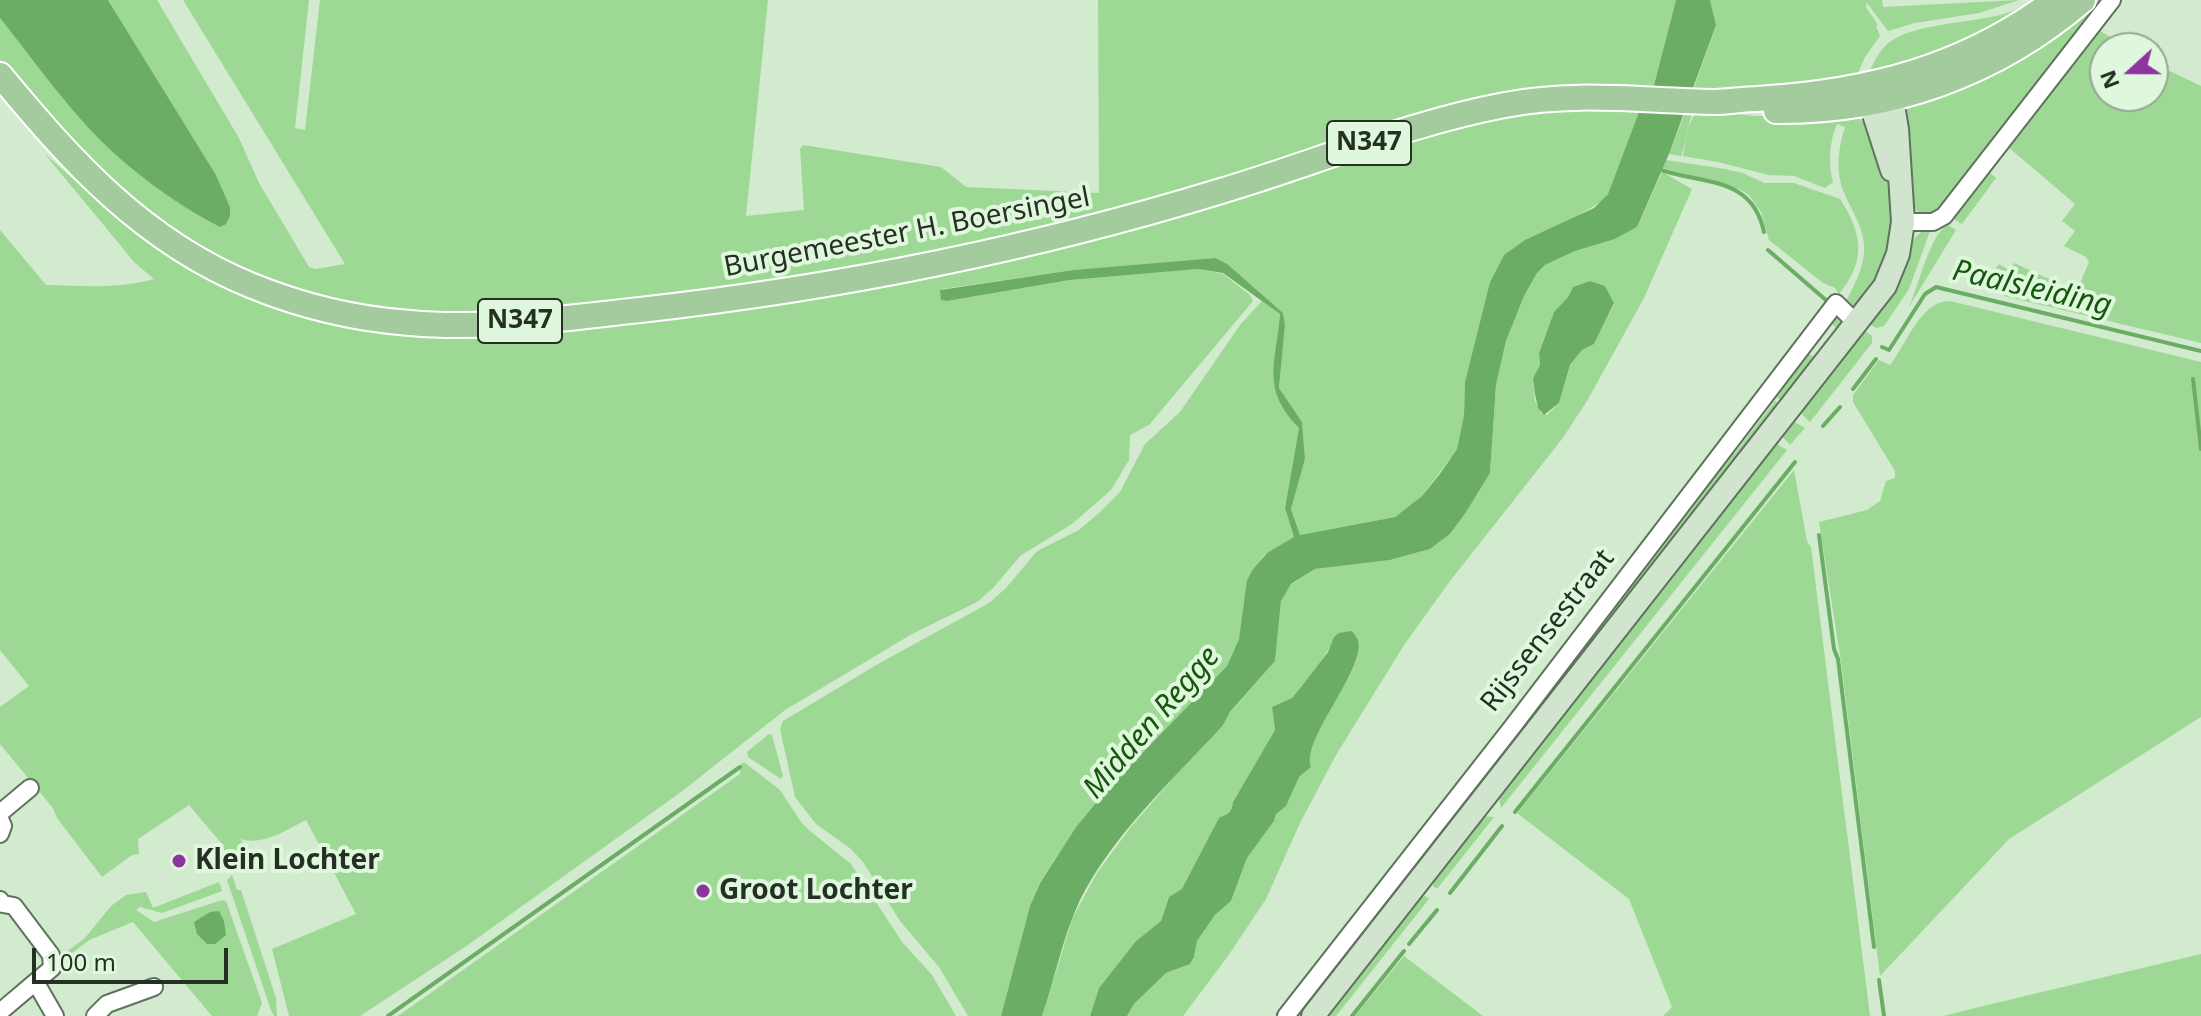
<!DOCTYPE html>
<style>
body{margin:0}
#map{position:relative;width:2201px;height:1016px;overflow:hidden;background:#d2eace;font-family:"Noto Sans",sans-serif}
canvas{display:block}
.north{position:absolute;left:2089px;top:32px;width:80px;height:80px;box-sizing:border-box;background:#dff7dc;border:2px solid #95a792;border-radius:50%;rotate:249deg;font-size:22px;font-weight:700;line-height:32px;text-align:center;color:#252f24}
.north::after{content:'';display:block;margin:auto;width:28px;height:36px;background:#8f339e;clip-path:polygon(50% 0,100% 100%,50% 72%,0 100%)}
.scale{position:absolute;left:32px;top:948px;width:196px;height:36px;box-sizing:border-box;border:4px solid #252f24;border-top:0;padding-left:10px;font-size:24px;line-height:28px;white-space:nowrap;color:#252f24;-webkit-text-stroke:6px #dff7dc;paint-order:stroke}
</style>
<div id="map">
<canvas width="2201" height="1016"></canvas>
<div class="north">N</div>
<div class="scale">100 m</div>
</div>
<script>
const ctx = document.querySelector('canvas').getContext('2d');
ctx.lineJoin = 'round';
function fillPath(path, color) {
  ctx.fillStyle = color;
  ctx.fill(path, 'evenodd');
}
function stroke(path, color, width, dash) {
  ctx.strokeStyle = color;
  ctx.lineWidth = width;
  ctx.lineCap = dash ? 'butt' : 'round';
  ctx.setLineDash(dash || []);
  ctx.stroke(path);
}
function label(font, color, halo, rows, align = 'center') {
  ctx.font = font + ' "Noto Sans",sans-serif';
  ctx.lineWidth = 8;
  ctx.setLineDash([]);
  ctx.textBaseline = 'middle';
  ctx.strokeStyle = halo;
  ctx.fillStyle = color;
  for (const [text, x, y, turn = 0] of rows) {
    ctx.save();
    ctx.translate(x, y);
    ctx.rotate((+turn || 0) * Math.PI / 180);
    ctx.textAlign = isNaN(turn) ? turn : align;
    if (halo) ctx.strokeText(text, 0, 0);
    ctx.fillText(text, 0, 0);
    ctx.restore();
  }
}
fillPath(new Path2D(`
 M108,0H157L239,138L259,183L309,267L316,269L345,264L183,0H309L295,128L305,130L320,0H768L746,216L804,210L800,149L803,145L941,167L966,187L1099,193L1098,0H1676L1653,89L1608,87L1100,218L794,281L533,314L393,312L280,289L183,240L109,181L64,135L0,60V18C28,53 54,90 84,123C118,162 175,204 220,227L230,207L216,175Z
 M1710,0H1882L1883,7L2019,0L1979,13L1915,23L1888,31L1867,3L1866,7L1878,25L1876,26L1880,36L1865,57L1858,73L1867,77C1873,64 1879,49 1891,41C1920,22 1972,24 2007,13C2022,8 2032,0 2048,0L1988,38L1962,51L1870,80L1794,91H1693L1716,25Z
 M2089,0H2105L1938,212C1928,215 1921,215 1913,208L1901,120L1909,105Z
 M2095,28L2129,48H2105V96H2153V63L2201,86V343L2004,296L1985,283L1999,264L2010,271L2014,263L2073,290L2078,288L2089,262L2086,257L2064,246L2075,231L2062,221L2075,204L2007,146Z
 M1578,108L1640,109L1608,194L1602,201L1569,221L1528,239L1504,255L1490,282L1465,382L1464,415L1457,449L1422,496L1395,517L1300,535L1291,509L1305,459L1302,422L1279,388L1285,325L1283,313L1215,258L1073,270L942,289L947,301L1070,280L1198,269L1223,274L1250,295L1253,301L1149,425L1130,435L1129,460L1111,490L1072,524L1020,556L993,588L977,602L912,634L785,710L681,792L465,947L360,1016H289L272,949L356,914L306,820C286,830 263,846 240,839L245,846L238,857L227,861L222,844L189,805L138,839L139,854L132,855L102,877L57,818L53,808L0,744V707L29,686L0,650V230L46,285C81,286 120,289 154,279L135,263L44,153L93,197L152,242L251,298L323,322L391,332L1042,252L1183,215L1443,130L1531,113Z
 M1705,110L1754,116L1856,115L1870,129L1890,187L1894,220L1885,267L1854,311L1845,304L1846,301C1854,286 1862,271 1864,254C1866,231 1854,215 1845,195C1835,172 1838,150 1845,127L1837,124C1829,143 1828,162 1833,182L1825,188L1794,176L1769,175L1718,162L1683,156L1688,128L1695,113Z
 M1685,113H1693C1686,127 1687,142 1681,156L1669,154Z
 M1666,160L1725,169L1743,173L1764,183H1794L1840,199C1863,234 1866,261 1839,294L1835,288L1823,283L1769,240L1761,212L1749,195L1739,189L1663,168Z
 M1662,172L1692,189L1644,298L1587,401L1562,439L1450,581L1404,645L1336,755L1300,823L1266,899L1228,956L1183,1016H1127L1134,1004L1166,973L1190,964L1194,957L1197,941L1215,915L1231,901L1247,858L1274,821L1276,814L1299,777L1311,767C1300,729 1373,670 1356,635L1339,633L1310,678L1292,698L1272,707L1275,730L1233,802V809L1182,890L1169,897L1161,921L1136,941L1099,988L1090,1016H1042L1073,917L1097,873L1130,828L1275,661L1281,601L1289,586L1315,569L1390,560L1430,549L1450,534L1490,473L1496,385L1506,341L1524,296L1537,273L1545,265L1575,251L1615,239L1637,227ZM1590,281L1605,286L1614,304L1594,344L1582,350L1570,365L1559,403L1547,415L1541,413L1535,401L1533,378L1540,365L1539,353L1554,312L1568,297L1573,287Z
 M1989,172L1996,178L1962,224L1954,219L1953,213Z
 M1948,225L1956,230L1909,307C1918,288 1930,233 1948,225Z
 M1922,231H1930L1909,289L1884,326L1876,328L1868,323L1914,239Z
 M1262,301L1280,314C1276,362 1260,388 1299,428L1285,508L1294,537L1264,555L1253,569L1247,580L1245,615L1239,639L1227,666L1109,787L1076,827L1040,882L1030,906L1001,1016H968L939,967L900,921L863,862L851,849L816,824L795,797L780,729L783,721L878,664L989,603L1006,588L1037,551L1079,530L1100,512L1120,492L1145,444L1180,412L1240,325Z
 M1950,301L2201,362V717L2009,839L1880,976L1841,662L1819,522L1867,510L1880,501L1886,481L1895,478V471L1853,402V395L1879,360L1890,365C1906,345 1921,300 1950,301Z
 M1836,317H1841L1846,323L1786,404L1775,396L1808,353L1814,357L1836,328L1830,322Z
 M1863,329L1872,336V343L1810,422L1798,411Z
 M1775,401L1783,407L1411,880L1404,874L1731,451L1735,453Z
 M1791,420L1805,428L1790,445L1780,434Z
 M1775,443L1787,450L1501,808L1498,792Z
 M1794,470L1807,541L1811,547L1870,1016H1663L1672,1007L1629,899L1517,813Z
 M769,734L772,735L783,776L781,779L748,757L747,752Z
 M744,762L780,790L801,822L810,831L851,864L902,942L932,975L956,1016H398L740,774L741,764Z
 M1479,816L1494,817L1437,889L1433,886V878Z
 M232,875L237,890H241L276,998L277,1016H274L271,1010L227,880Z
 M1402,877L1409,882L1305,1016H1297L1301,1004L1305,1006L1313,996L1311,991Z
 M219,882L222,891L162,913L140,907L136,910L154,922L222,900L226,901L262,1003L257,1016H212L133,922L89,940L62,961L57,959L85,938L111,906L126,895L146,892L153,908Z
 M1425,896L1429,899L1336,1016H1322L1415,898Z
 M2201,954V1016H1944L1975,1008Z
 M1404,956L1483,1016H1355Z`), '#9dd895');
fillPath(new Path2D(`
 M0,0H108L216,175L230,207V216L226,224L220,227C174,204 118,162 84,123C54,90 28,53 0,18Z
 M1676,0H1710L1716,25L1669,154L1637,227L1615,239L1575,251L1545,265L1537,273L1524,296L1506,341L1496,385L1490,473L1466,512L1450,534L1430,549L1390,560L1315,569L1291,584L1281,601L1275,661L1230,712L1223,725C1174,779 1113,834 1080,900C1063,936 1055,978 1042,1016H1001L1030,906L1040,883L1076,827L1109,787L1227,666L1239,639L1247,580L1253,569L1267,553L1294,537L1285,508L1299,428C1260,388 1276,363 1280,314L1223,273L1198,269L1070,280L947,301L941,300L940,290L1073,270L1215,258L1227,264L1283,313L1285,325L1279,388L1302,422L1305,459L1291,509L1300,535L1395,517L1422,496L1439,475L1457,449L1464,415L1465,382L1490,282L1504,255L1525,240L1594,208L1608,194L1640,109L1653,89Z
 M1590,281L1605,286L1614,303L1594,344L1582,350L1570,365L1559,403L1544,415L1538,408L1535,394L1533,378L1540,365L1539,353L1554,312L1568,297L1573,287Z
 M1351,631C1384,652 1300,734 1311,767L1299,777L1286,806L1276,814L1274,821L1247,858L1231,901L1215,915L1197,941L1194,957L1190,964L1166,973L1134,1004L1127,1016H1090L1099,988L1136,941L1161,921L1169,897L1182,889L1219,818C1229,814 1232,812 1233,802L1275,730L1272,707L1292,698L1302,686L1328,652L1334,637L1339,633Z
 M219,911L224,921L226,935L215,944H207L197,934L194,922L210,912Z`), '#6cad65');
stroke(new Path2D(`
 M1658,169C1703,185 1752,175 1764,232
 M1768,250L1827,301
 M1882,347L1889,350L1925,294L1936,287L2201,351
 M2193,379L2201,449
 M1853,389L1876,359
 M1823,426L1840,407
 M1819,535L1834,649L1838,659L1874,947
 M1515,812L1795,462
 M1450,893L1502,826
 M1409,944L1437,910
 M1879,980L1884,1016
 M388,1016L740,767
 M1352,1016L1404,951`), '#6cad65', 4);
const street = new Path2D(`
 M1903,222H1933L1944,216L2112,0
 M0,813L30,788
 M0,819L3,826L0,834
 M0,900L3,904L14,906L51,955L52,968L0,1012
 M36,983L55,1016
 M95,1016L107,1004L154,987
 M1286,1016L1513,726L1836,303L1852,319L1859,321`);
const secondary = new Path2D(`
 M1877,85L1871,105L1892,170
 M1313,1016L1885,286L1898,254L1903,222L1897,129L1892,100L1878,85`);
const primary = new Path2D(`
 M0,75C72,162 143,241 250,285C301,306 355,319 410,323C485,330 565,318 640,310C837,288 1032,249 1221,191C1316,163 1408,123 1505,105C1575,91 1644,101 1714,102C1728,102 1743,99 1757,99C1869,92 1964,68 2055,0
 M1776,111C1890,112 1996,75 2083,0`);
stroke(street, '#5e735b', 20);
stroke(secondary, '#5e735b', 26);
stroke(primary, '#fff', 28);
stroke(street, '#fff', 16);
stroke(secondary, '#d1e5ce', 22);
stroke(primary, '#a3cb9d', 24);
for (const [x, y, r, color] of [
 [179,861,8,"#8f339e"],
 [703,891,8,"#8f339e"]
]) {
  const dot = new Path2D();
  dot.arc(x, y, r, 0, 2 * Math.PI);
  ctx.fillStyle = color;
  ctx.fill(dot);
  stroke(dot, '#dff7dc', 3);
}
for (const [x, y, w] of [
 [1369,143,84],
 [520,321,84]
]) {
  const box = new Path2D();
  box.roundRect(x - w / 2, y - 22, w, 44, 6);
  ctx.fillStyle = '#dff7dc';
  ctx.fill(box);
  stroke(box, '#252f24', 2);
}
label('bold 26px', '#252f24', null, [
 ["N347",1369,143],
 ["N347",520,321]
]);
label('28px', '#252f24', '#dff7dc', [
 ["Burgemeester H. Boersingel",907,233,-11],
 ["Rijssensestraat",1548,631,-52]
]);
label('bold 28px', '#252f24', '#dff7dc', [
 ["Klein Lochter",195,861],
 ["Groot Lochter",719,891]
], 'left');
label('italic 30px', '#16570e', '#dff7dc', [
 ["Paalsleiding",2032,289,13],
 ["Midden Regge",1152,723,-49]
]);
</script>
